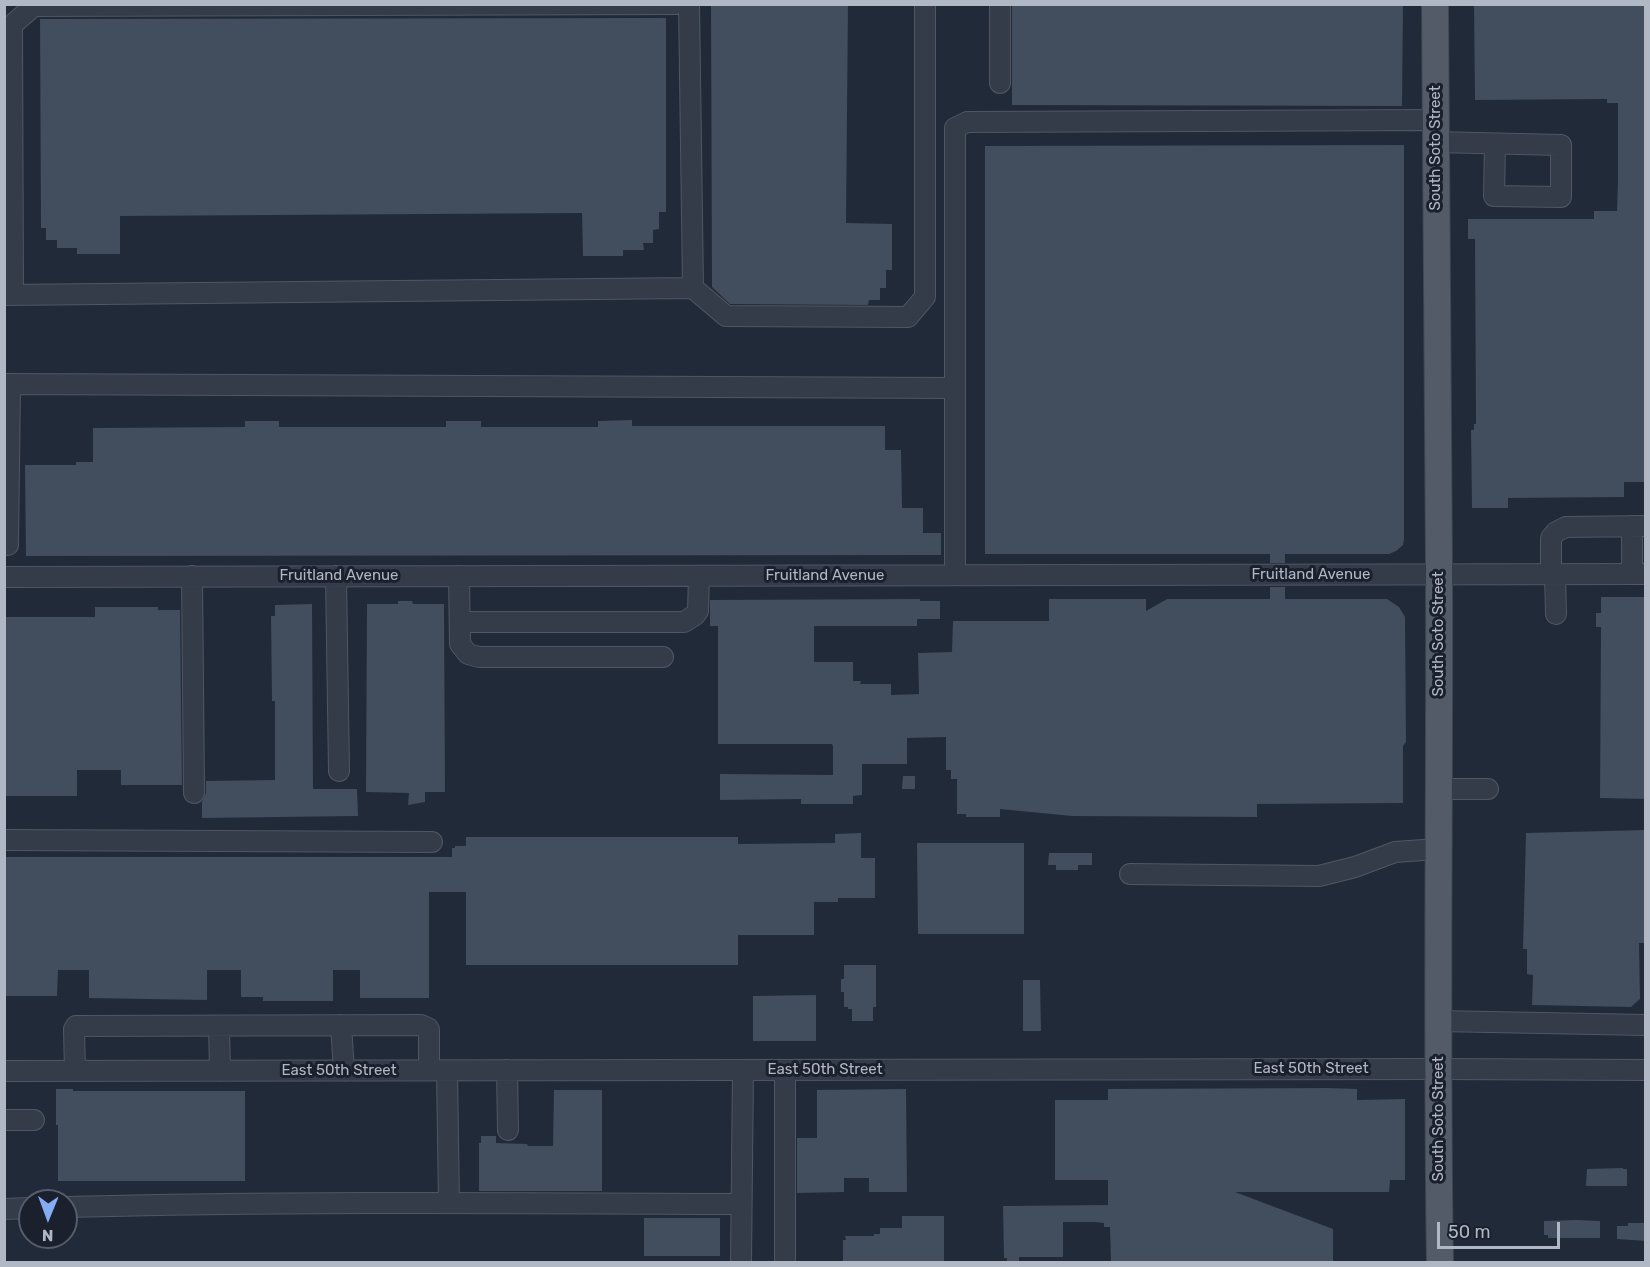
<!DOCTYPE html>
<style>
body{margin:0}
#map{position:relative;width:1650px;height:1267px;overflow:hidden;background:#212a38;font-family:Rubik,sans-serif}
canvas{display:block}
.frame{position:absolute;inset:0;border:6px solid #b0b7c5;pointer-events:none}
.north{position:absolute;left:18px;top:1189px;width:60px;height:60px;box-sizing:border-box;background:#1a212d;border:2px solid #565d6a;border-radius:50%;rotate:181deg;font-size:16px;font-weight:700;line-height:24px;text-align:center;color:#b0b7c5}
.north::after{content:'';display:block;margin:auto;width:21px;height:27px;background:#84abf5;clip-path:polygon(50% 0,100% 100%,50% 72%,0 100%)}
.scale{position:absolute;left:1437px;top:1222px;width:123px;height:27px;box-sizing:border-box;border:3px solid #b0b7c5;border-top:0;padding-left:8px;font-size:18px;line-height:21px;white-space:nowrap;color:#b0b7c5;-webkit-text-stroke:4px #1a212d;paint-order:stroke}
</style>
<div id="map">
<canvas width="1650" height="1267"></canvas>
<div class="frame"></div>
<div class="north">N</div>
<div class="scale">50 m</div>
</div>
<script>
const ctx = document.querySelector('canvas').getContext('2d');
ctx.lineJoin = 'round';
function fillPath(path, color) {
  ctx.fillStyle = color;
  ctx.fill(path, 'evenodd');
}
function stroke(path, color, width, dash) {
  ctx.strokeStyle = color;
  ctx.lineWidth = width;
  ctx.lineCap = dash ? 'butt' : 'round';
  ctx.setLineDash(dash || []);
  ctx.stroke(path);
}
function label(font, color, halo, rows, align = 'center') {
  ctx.font = font + ' Rubik,sans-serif';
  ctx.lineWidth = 6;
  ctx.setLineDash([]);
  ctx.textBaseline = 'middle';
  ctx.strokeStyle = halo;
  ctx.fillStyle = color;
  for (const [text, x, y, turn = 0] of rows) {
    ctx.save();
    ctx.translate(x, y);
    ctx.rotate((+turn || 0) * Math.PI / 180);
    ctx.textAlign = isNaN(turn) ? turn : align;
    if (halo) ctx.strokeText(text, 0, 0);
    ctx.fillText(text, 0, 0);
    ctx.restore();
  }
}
fillPath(new Path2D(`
 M711,4H848L846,223L892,224V270H886V288H880V300H869L868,305L730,304L712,287Z
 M1012,4H1403L1402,106L1012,105Z
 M1474,4H1646V482H1624V497L1508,498V508H1472L1471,430H1474V424H1476L1475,239H1468V219H1594V211H1617L1618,181V103H1607V99L1475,100Z
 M666,18V212H659V229L653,230V243H643L644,250H623V256H583L582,213L120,216V254H77V248H57V240H46V228H41L40,19Z
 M1404,145V539L1403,545L1396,551L1389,554H1285V563H1270V554H985V146Z
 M632,420V426H885V450H901L902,508H923V533H941V555L26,556L25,465H76V462H93V428L245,427V421H279V427H446V421H481V427H598V421Z
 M1270,587H1285V599H1387L1399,607L1405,617L1406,742L1403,746V803L1257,804V817L1072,816L1000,809V817H966V814H957V779H951V770H946V737L907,738V764H862V795L853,796V804H801V799L720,800V774L833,775V746L832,744H718V626H710V600L920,599V601H940V619H917V626H814V662H853V681H861L860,684H891V695L919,694L918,653L952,652L953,621H1049V599H1146V611L1167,599H1270Z
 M1601,597H1646V799L1600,798L1601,627H1596V613H1601Z
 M398,601H412L413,604H444L445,792H425V802L408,805L409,793L366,792L367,604H398Z
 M312,604L313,789H357L358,816L202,818V802L206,793V781L275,780V701H272L271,616H275V605Z
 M95,607H158V610H180L182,785H121V770H77V796H4V617H95Z
 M903,776H915V789H902Z
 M1646,830V943H1639L1640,999L1631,1007L1532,1005L1533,975L1527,974V949H1523L1526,833Z
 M861,833V858H875V898H838V902H814V935H738V965H466V892H429V998H360V970H333V1001H263V997H241V970H207V1000L89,998V970H58L57,996H4V857H452V848H455V846H466V837H738V844L835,843V834Z
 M917,843H1024V934H918Z
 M1049,853H1092V865H1078V870H1056V865H1048Z
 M844,965H876V1007H873V1021H852V1009H848V1007H844V992H841V979H844Z
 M1023,980H1040L1041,1031H1023Z
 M816,995V1041H753V996Z
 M1326,1088L1357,1089V1100L1405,1099V1180H1390L1389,1192H1235L1333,1229V1263H1111L1110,1227H1104V1223L1095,1222H1063V1257H1019V1263H1007V1258H1004L1003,1206L1108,1205V1180H1055V1100H1108V1089Z
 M56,1089H73V1091H245V1181H58V1125H56Z
 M906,1089L907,1192H869V1178H844V1192L797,1193V1138H817V1090Z
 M554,1090H602V1191H479V1143H481V1136H496V1143L527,1144L528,1146H553Z
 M1623,1168V1169H1627V1186H1586L1587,1169Z
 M902,1216H944V1263H843V1240H846L845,1236H874V1234H880V1228H902Z
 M644,1218H720V1256H644Z
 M1577,1220L1600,1221V1238H1548V1235H1544V1221Z
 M1628,1223H1646V1241L1617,1239V1226H1628Z`), '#424d5d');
const minor = new Path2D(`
 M689,4L693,288
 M1000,4V83
 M1435,142L1561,145V197L1494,196L1495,144
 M4,295L693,288L726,316L908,317L925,297V4
 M13,295L12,25L34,6L676,4
 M4,384L955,388
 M1632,526V574
 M8,545L10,384
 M1555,574L1556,614
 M955,575V128L967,122L1435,120
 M1551,575V538L1556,532L1566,527L1646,526
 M192,576L194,793
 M336,576L339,771
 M459,576L460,644L468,654L479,657H663
 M4,577L1646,574
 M460,622H684L695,615L698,611L699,576
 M1439,789H1488
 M4,840L432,842
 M1130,874L1319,876L1355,867L1395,852L1438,849
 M1438,1021L1646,1025
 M341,1025L344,1071
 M219,1026L220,1071
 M507,1070L508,1130
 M4,1071L1439,1069L1646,1070
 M75,1071L74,1029L76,1026L421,1025L428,1028L429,1030V1070
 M447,1071L449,1203
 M4,1120H34
 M66,1207C291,1201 516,1203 741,1204
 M4,1209L30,1208
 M741,1262L743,1070
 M785,1262V1070`);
const major = new Path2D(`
 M1435,4C1435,192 1439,380 1439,567C1440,799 1436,1031 1440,1262`);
stroke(minor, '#505763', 22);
stroke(major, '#3e4552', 28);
stroke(minor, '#353c49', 20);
stroke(major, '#535b69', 26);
label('15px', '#b0b7c5', '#1a212d', [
 ["South Soto Street",1436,148,-90],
 ["Fruitland Avenue",1311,575],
 ["Fruitland Avenue",339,576],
 ["Fruitland Avenue",825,576],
 ["South Soto Street",1439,634,-90],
 ["East 50th Street",1311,1069],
 ["East 50th Street",825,1070],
 ["East 50th Street",339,1071],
 ["South Soto Street",1439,1119,-90]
]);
</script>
